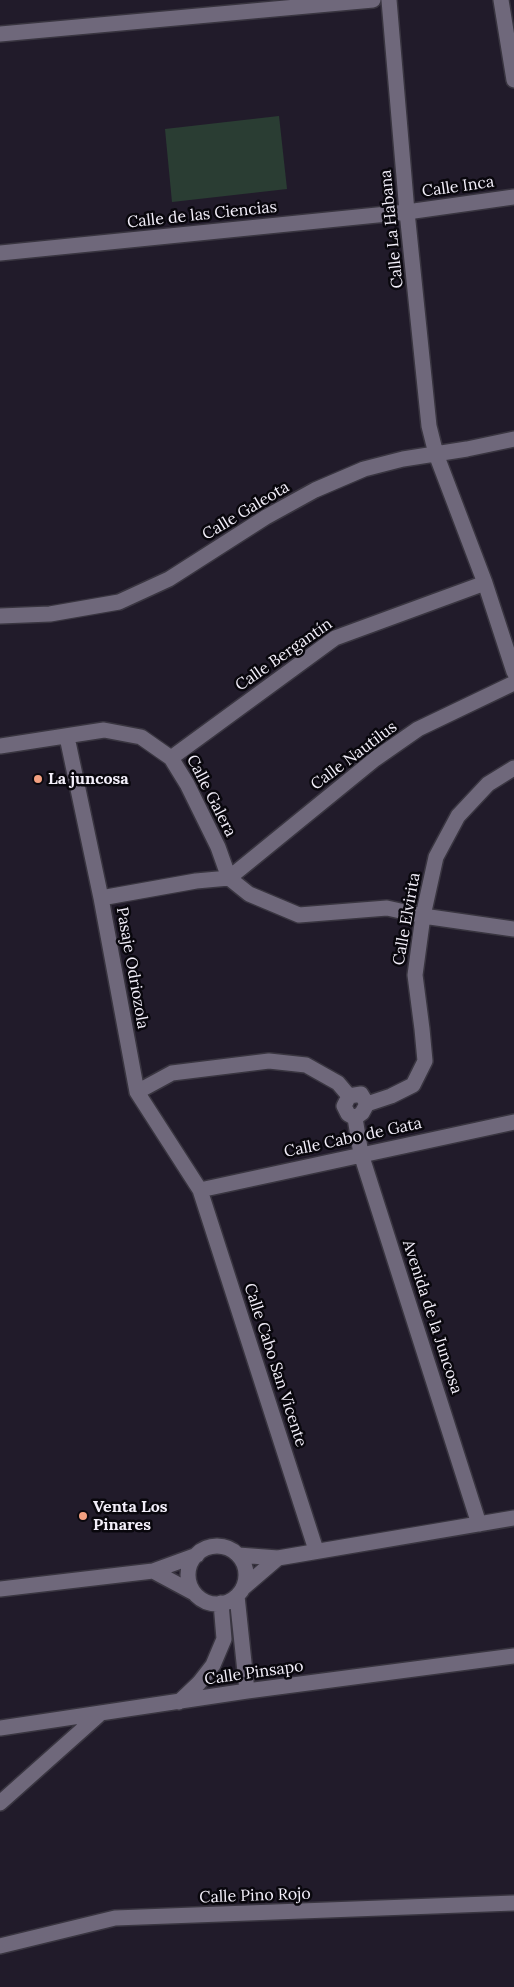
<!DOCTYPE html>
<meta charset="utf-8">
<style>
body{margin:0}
canvas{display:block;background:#211b2a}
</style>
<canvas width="514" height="1987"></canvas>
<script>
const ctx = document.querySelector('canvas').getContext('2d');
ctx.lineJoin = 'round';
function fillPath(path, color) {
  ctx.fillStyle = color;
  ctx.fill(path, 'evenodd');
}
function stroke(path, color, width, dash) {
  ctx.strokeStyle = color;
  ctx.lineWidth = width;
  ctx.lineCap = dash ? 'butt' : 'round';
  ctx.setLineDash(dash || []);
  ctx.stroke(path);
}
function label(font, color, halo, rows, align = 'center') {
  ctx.font = font + ' Lora,serif';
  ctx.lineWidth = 5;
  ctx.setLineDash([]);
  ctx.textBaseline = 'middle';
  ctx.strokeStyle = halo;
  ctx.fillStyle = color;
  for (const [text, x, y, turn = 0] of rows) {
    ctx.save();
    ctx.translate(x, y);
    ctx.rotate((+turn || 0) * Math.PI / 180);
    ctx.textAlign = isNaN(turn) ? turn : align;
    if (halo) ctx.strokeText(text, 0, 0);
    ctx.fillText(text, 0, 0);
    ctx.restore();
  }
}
fillPath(new Path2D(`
 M279,116L287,189L172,202L165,129Z`), '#2a3d33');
const minor = new Path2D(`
 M389,0L407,212L429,426L436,454L485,583L514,672
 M501,0L514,80
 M0,34L373,0
 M0,253L407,212L514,197
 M0,616L50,614L119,602L169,579L266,517L315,490L364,469L403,459L467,449L514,439
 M67,737L101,898L137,1092L200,1190L316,1550
 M0,746L104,730L141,737L171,758L187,784L218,847L229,878
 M171,758L335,638L485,583
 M229,878L375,759L418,729L514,683
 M101,898L196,881L229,878L249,894L299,915L387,908L423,916L514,929
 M137,1092L172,1073L269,1061L306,1065L338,1083L349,1096
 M361,1094L367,1104L362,1113L355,1118L348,1114L344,1106L349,1096Z
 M367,1104L391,1096L413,1085L425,1061L422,1029L415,975L423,916L436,857L458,816L488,784L514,768
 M355,1118L361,1154L479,1524
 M200,1190L514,1122
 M188 1575a29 29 0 1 1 58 0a29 29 0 1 1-58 0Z
 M238,1555L278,1558L514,1518
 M153,1571L194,1593
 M243,1588L278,1558
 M0,1589L153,1571L197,1555
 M237,1596L247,1691
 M179,1702L199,1683L213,1665L224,1639L221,1603
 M0,1728L247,1691L514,1656
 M0,1803L101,1713
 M0,1946L115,1918L514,1903`);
stroke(minor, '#393540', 18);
stroke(minor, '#6f687b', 15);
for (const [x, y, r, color] of [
 [38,779,5,"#f2a081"],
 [83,1516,5,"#f2a081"]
]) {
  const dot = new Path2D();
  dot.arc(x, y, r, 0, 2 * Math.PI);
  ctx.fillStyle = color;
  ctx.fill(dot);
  stroke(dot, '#09070d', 2);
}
label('16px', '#f3effa', '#09070d', [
 ["Calle Inca",458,187,-8],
 ["Calle de las Ciencias",202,215,-6],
 ["Calle La Habana",392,229,-96],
 ["Calle Galeota",246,511,-31],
 ["Calle Bergantín",284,655,-35],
 ["Calle Nautilus",354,756,-37],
 ["Calle Galera",211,796,63],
 ["Calle Elvirita",407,919,-80],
 ["Pasaje Odriozola",132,968,80],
 ["Calle Cabo de Gata",353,1138,-12],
 ["Avenida de la Juncosa",432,1317,72],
 ["Calle Cabo San Vicente",275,1365,72],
 ["Calle Pinsapo",254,1673,-8],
 ["Calle Pino Rojo",255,1896,-2]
]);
label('bold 16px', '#f3effa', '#09070d', [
 ["La juncosa",48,779],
 ["Venta Los",93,1507],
 ["Pinares",93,1525]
], 'left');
</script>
